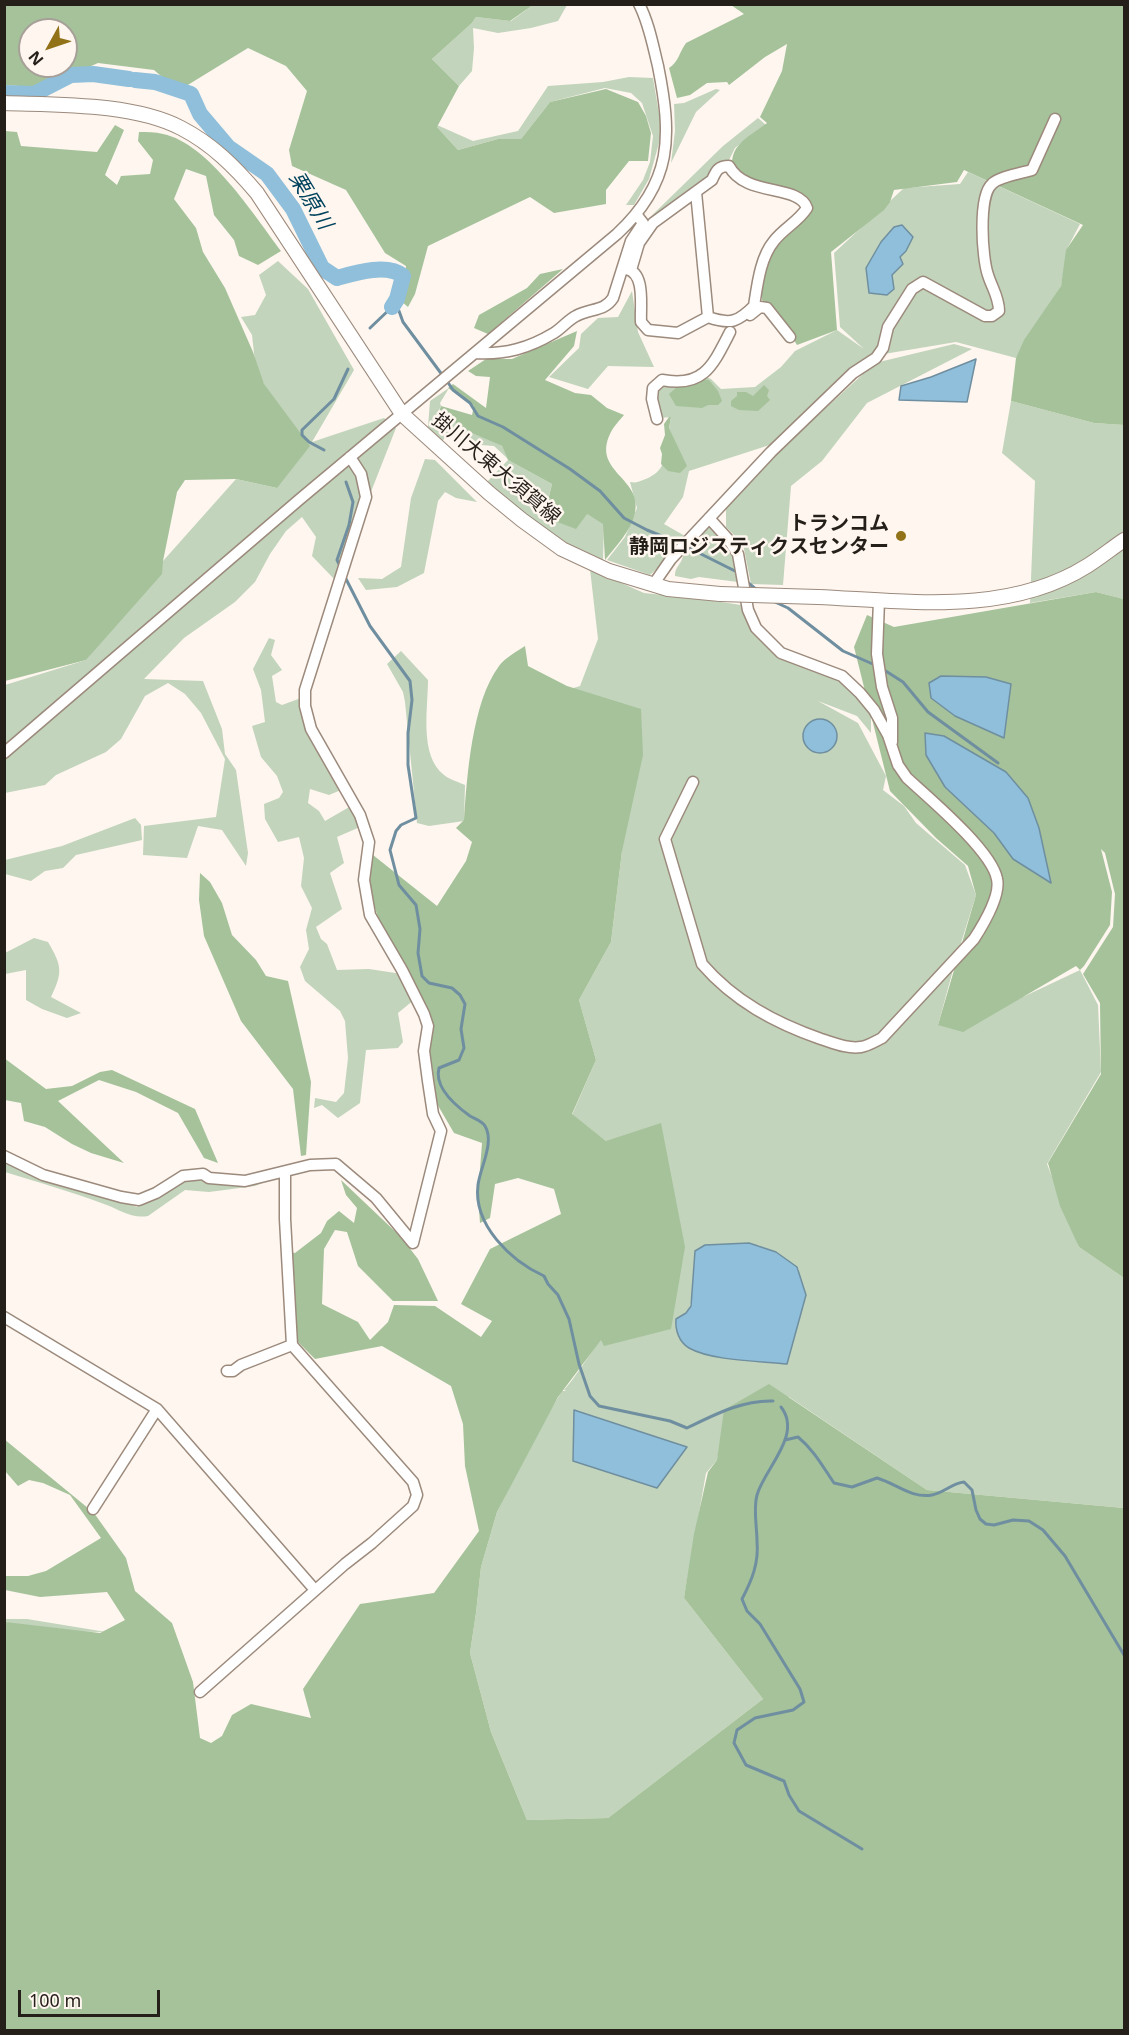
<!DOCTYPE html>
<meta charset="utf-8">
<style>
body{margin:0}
#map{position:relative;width:1129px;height:2035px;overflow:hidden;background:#fef6ef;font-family:"Noto Sans",sans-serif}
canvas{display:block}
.frame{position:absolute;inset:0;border:6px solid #251f19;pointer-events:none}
.north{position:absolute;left:18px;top:18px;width:60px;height:60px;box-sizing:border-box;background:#fef6ef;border:2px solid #a7a099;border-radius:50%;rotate:230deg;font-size:16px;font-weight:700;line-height:24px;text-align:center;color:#251f19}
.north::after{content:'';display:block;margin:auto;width:21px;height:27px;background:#917218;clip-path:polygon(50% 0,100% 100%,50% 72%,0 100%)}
.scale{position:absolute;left:18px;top:1990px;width:142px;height:27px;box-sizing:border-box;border:3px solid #251f19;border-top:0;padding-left:8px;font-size:18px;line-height:21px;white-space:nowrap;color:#251f19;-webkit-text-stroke:4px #fef6ef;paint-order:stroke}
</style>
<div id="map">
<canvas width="1129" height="2035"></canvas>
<div class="frame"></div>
<div class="north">N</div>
<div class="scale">100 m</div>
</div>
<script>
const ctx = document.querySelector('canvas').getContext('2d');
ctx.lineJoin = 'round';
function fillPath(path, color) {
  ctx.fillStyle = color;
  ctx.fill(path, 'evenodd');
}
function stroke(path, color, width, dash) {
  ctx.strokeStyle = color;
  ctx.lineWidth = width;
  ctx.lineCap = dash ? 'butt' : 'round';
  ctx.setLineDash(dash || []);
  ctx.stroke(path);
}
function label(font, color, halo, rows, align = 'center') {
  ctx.font = font + ' "Noto Sans","Noto Sans JP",sans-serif';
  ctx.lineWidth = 5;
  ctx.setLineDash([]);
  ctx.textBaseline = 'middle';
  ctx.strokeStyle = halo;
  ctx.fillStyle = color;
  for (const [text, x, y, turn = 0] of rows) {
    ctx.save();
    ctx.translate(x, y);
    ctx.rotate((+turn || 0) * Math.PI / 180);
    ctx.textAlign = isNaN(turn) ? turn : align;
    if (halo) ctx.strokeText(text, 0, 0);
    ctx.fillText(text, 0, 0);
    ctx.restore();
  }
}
fillPath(new Path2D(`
 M533,5H567L558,21L531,28L498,33L473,28L474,48L472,71L459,86L432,59L472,23L476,17L511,21Z
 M629,77L653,78L662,132L649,179L634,205H626L643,180L650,162L653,136L642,103L631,93L605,88L550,102L521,139H498L458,150L437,127V125L473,141L518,131L548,86L603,82Z
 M716,89L720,90L696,112L671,163L675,131L674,104L684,103Z
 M758,118L766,125L735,148L727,164L639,228L723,146Z
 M968,172L1080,224L1068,247L1061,286L1016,358L956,342L872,356L782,441L689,471L683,497L664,524L685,536L661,565L650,575L607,560L625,537L637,508L630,482C636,483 638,482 643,480C663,473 664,462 670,443L678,448L669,429L671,417L660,418L653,388L700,375L711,379L721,389L755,387L781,367L795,351L837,330L864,349L840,327L834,253L904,188L960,184Z
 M278,261L308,289L354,370L312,442L384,418L396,428L336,581L312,556L316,537L302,517L286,531L270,554L255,582L235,602L184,638L144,679L203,681L222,729L225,754L236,770L248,853L246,866L222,830L198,826L187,858L143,855L144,826L216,817L225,759L201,713L185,694L168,683L145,696L121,739L106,752L56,775L45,785L5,793V685L86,660L163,561L236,479L277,488L264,384L256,371L252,335L241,317L255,315L266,295L259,275Z
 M632,291L638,332L654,367L608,366L588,389L549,377L579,348L581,334L598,318L618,317Z
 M954,344L972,349L867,403L822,461L791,486L783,585L751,584L743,544L726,527V507L768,461L875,363Z
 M449,388L440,403L441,406L438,412L470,431L502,446L508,459L494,446L481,445L455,428L441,442L428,427L430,401Z
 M1011,401L1094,423L1124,425V599L1096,592L1030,603L1035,481L1002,453Z
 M425,459L435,460L477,502L456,498L445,492L438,501L424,573L397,587L366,590L358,578L382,579L401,567L411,498Z
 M508,460L552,484L544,516L587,514L604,524L603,560L567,543L542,528L487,482Z
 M710,526L732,556L738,582L699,577L691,579L675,576C675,565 683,565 684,550Z
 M590,569L644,593L701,599L741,605L756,628L781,653L847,681L871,706V733L857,716L818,701L858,723L886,776L883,790L904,806L916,823L965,865L976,895L956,959L938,1025L1025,996L1080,970L1098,1005L1101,1072L1047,1164L1079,1247L1124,1278V1508L927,1490L789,1397L721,1441L717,1460L706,1473L684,1598L763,1699L608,1818L527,1820L491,1732L470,1653L476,1613L481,1567L497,1512L542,1424L562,1391H566L564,1390C578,1374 588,1356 601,1339L606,1141L572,1115L596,1060L579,1000L611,942L622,851L567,690L580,686L598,639ZM754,1245H758L799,1269L787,1364L676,1319C685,1314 691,1310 691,1299Z
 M269,638L275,640L271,655L282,670L272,676L276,702L282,705L301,698L341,790L329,795L310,789L308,803L319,811L325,821L351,806L360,827L337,837L344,863L330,873L342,909L316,927L321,939L327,944L337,970L369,969L402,974L415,999L398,1013L403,1042L398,1048L366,1050L360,1103L338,1118L322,1105L314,1108L315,1098L336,1102L344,1093L348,1058L345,1021L340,1011L305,981L300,967L309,949L306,930L312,908L301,886L304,858L299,837L278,842L265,819L264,804L279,798L283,792L277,776L261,757L252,726L265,722L261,690L253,669Z
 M401,651L428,680C428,708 419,756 444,775C450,780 459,782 465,785L464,821L429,826L417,823L405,702L403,692L387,664Z
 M135,818L141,825L142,840L76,855L63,868L45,871L31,881L5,874V860L62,846Z
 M34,938L48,942C62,966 63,972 51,997L81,1013L67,1018L42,1009L26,1000V970L5,974V953Z
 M4,1160L137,1207L185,1179L238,1183L277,1177L255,1186L209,1192L185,1190L148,1216C131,1219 119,1209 104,1204C72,1192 37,1182 5,1172Z
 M4,1619H27L106,1632L37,1631L5,1622Z`), '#c2d4bb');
fillPath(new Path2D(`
 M5,4L533,5L510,21L476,17L472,23L432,59L459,86L437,127L458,150L498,139H521L550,102L606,89L638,102L646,116L651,133L648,161H629L606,190V204L554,213L530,197L428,246L415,294L408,307L401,301L406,266L385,253L346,190L292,166L289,150L307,91L286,66L248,48L178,91L154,70L98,63L37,90L19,86L5,85ZM30,30H66V66H30Z
 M731,5H1124V425L1094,423L1011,401L1016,358L1024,340L1061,286L1066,250L1083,225L964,170L957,182L894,190L890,202L884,210L831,252L837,330L797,345L778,313L762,300L761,283L774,244L799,224L802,200L733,173C727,145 748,138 767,123L760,117L782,71L787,44L765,57L729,85L727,82L707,83L690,95L677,98L669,68C678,63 680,51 686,43L744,14Z
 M115,125L124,130L105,175L117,185L121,176L150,174L153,160L138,141L139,132C147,132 155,132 163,134C208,143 254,215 281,251L258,265L239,256L234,240L214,215L206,176L186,169L174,199L196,228L203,252L225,288L253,352L264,384L310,446L277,488L236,479L185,480L177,492L163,561L162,574L86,660L5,681V131L17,132L21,146L97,152Z
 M563,269L488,334L474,328L479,315L527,288L540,274Z
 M577,331L574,346L545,380L575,393L591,395L607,408L624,415C619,421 613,427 610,434C592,472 643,478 635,513C631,531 616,546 605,560L603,524L587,514L576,529L544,517L552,484L508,460L502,446L470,432L439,412L441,406L472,415L474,406L448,388L453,384L486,408L490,377L476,376L468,371L486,359H512Z
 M692,378L709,380L718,391L722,401L718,405H708L702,408L676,406L669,394L677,387L691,384Z
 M764,385L769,390L767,396L770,400L758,411L739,410L731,406V401L737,396V392H746L753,396Z
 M669,417H671L669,428L687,466L680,473L668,471L661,464L662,454L660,448L665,435L664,424Z
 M1096,592L1124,599V1278L1079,1247L1060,1206L1048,1163L1101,1074L1100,1003L1083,974L1113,927L1115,894L1105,853L1101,849L1112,892L1110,925L1084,966L1080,970L1076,966L963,1032L938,1025L976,895L968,866L936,838L890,791L854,647L867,615L894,627Z
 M525,646L528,666L567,686L641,709L643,755L622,851L611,942L579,1000L596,1060L572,1114L606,1141L661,1123L685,1247L671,1329L604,1346L601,1340L558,1397L497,1512L481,1567L476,1613L470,1653L491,1732L527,1820L608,1818L763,1699L684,1598L694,1534L708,1472L717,1460L724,1410L769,1384L927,1490L1124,1508V2030H5V1622L100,1633L125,1620L107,1592L40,1597L5,1590V1576H28L46,1571L101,1538L70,1495L43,1483L29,1480L18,1486L5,1471L4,1439L94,1513L126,1558L135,1591L172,1623L193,1682L200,1738L211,1743L222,1736L232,1715L251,1704L311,1718L303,1689L360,1604L434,1593L479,1531L465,1466L463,1424L451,1386L382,1346L315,1359L297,1341L295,1307L287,1251L295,1253L321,1233L327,1221L339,1211L354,1223L357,1208L346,1195L341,1180L401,1237L418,1259L438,1301H393L358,1266L347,1232L335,1230L324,1249L322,1304L358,1322L370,1340L388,1322L394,1305L435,1306L481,1337L492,1321L461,1304L490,1249L561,1214L554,1189L518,1178L495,1184L490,1218L480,1223L478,1195L482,1143L454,1133L433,1097L426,1063L430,1035L383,934L365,875L373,855L437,906L466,861L472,842L456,828L464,820C467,776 472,702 499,666C505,658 516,652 525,646Z
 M200,873L210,882L222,903L232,935L256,960L266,976L288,981L311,1082L306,1155L301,1156L293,1089L241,1021L204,936L199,900Z
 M4,1058L46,1089L72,1086L100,1072L112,1070L195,1109L218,1163L204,1158L178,1113L136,1092L99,1080L58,1101L124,1163L91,1153L72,1144L45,1127L24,1121L21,1103L5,1100Z`), '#a5c29a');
const water = new Path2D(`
 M902,225L913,237L906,251L900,257L903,264L892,275L894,289L887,295L869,293L866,268L881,242L894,227Z
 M976,359L967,402L899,400L901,386L931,377Z
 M941,676L986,677L1011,684L1004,738L955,716L931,698L929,683Z
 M803 736a17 17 0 1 1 34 0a17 17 0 1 1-34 0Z
 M925,733L944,736L1006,772L1028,798L1039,828L1051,883L1013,859L994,833L945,787L926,755Z
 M749,1243L776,1252L797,1267L806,1295L787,1364C760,1361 712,1361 689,1348C679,1342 675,1330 676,1319L686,1313L691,1306L695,1251L705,1245Z
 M574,1410L687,1447L657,1488L573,1461Z`);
fillPath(water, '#8fbfda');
stroke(water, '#6f8fa0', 1.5);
stroke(new Path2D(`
 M370,328L392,307L399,311L403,322L443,376
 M447,381L453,390L470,403L478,416L503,427L570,469L600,491L624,518L647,530L681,544
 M324,450L309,442L302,435V430L334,399L348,369
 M687,547L737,572
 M341,568L337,560L349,525L353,502L346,482
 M345,577L370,626L410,681L412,700L408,733V765L416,818L401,825L396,831L390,850L399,885L416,905L420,929L418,953L422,976L429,983L452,988L460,995L465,1004L461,1029L464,1048L459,1060L439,1068C434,1087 456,1106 470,1116C475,1119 482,1121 485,1126C495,1142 480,1168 478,1185C473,1225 511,1261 544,1276L548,1284L558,1295L569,1319L579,1364L590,1396L599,1406L670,1421L687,1428C714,1415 742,1400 773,1401
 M746,581L757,590
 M775,602L788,608L843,651L875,665
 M881,668L903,682L928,712L998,763
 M781,1407C803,1435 764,1469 757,1495C753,1509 757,1527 757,1541C759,1563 752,1580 742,1599L747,1611L760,1624L800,1689L804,1702L793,1710L755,1718L737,1730L734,1743L746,1765L784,1781L789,1795L799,1811L862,1849
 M785,1440L798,1437C814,1450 823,1467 834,1483L852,1487L877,1478C895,1483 912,1499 932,1495C944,1493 952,1483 964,1482L972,1490L976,1510L980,1519L986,1524L994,1525L1013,1520L1029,1521L1043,1530L1065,1556L1124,1655`), '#6f8fa0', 3);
stroke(new Path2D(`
 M135,80L155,82L191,94L200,114L228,147L267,174L293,209L322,268L337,278C355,273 387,263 403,276L397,299L392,307
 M4,93L34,94L71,75L93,74L129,79`), '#8fbfda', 16);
const minor = new Path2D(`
 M696,192L708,317C731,325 738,322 755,305
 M626,269C646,272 640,307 641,322L648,330L678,333L708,317
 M631,270L639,243L653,223L712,180C716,171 718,166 729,166C745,197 799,184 807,208C798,222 784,228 774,241C759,259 757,289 753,312
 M750,315L760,307L767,308L790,337
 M475,353C505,355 529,348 554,333C562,328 568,320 576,316C590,308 604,312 613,298L631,241L643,223L636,214
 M657,419L652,399L653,388L662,380C704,388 713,365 730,332
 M653,585L671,559L771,452L853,373L876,358L883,348L888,327L912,289L923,282L985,316H992L999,311C999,297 992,288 988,275C982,258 978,196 992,184C998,177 1022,173 1032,170L1055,119
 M879,600L877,654L882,687L892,718V742
 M4,753L300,499L617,234C673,182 672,136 658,66C653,46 649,23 639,4
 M693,782L665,839L702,964C734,1001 775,1023 821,1039C834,1043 847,1049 861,1047C868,1046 876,1041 882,1038L974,939C983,925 1001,896 997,879C992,851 930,799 907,778L898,765L888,735L874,710L860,693L842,676L781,653L756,628L748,610L738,554L728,539L709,518
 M4,1156L43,1175L121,1197L139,1200L156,1193L183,1176L203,1174L209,1178L245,1181L310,1165L336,1164L376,1198L413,1243L441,1131L433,1114L428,1081L424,1051L428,1026L424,1014L402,970L370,915L364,880L369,842L360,815L311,729L305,706V690L366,497L361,474L350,457
 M4,1317L157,1409L315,1590
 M227,1371H233L241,1365L292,1345
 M93,1509L157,1409
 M200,1692L345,1564L372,1543L413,1506L417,1495L413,1482L292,1345L285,1219V1172`);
const major = new Path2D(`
 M4,103C58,105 133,103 181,128C212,144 235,167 257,193L402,414L489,493L522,520L562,549L609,571L668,589L720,594
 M818,597C907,601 1007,616 1087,566C1100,558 1112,548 1124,540`);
stroke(minor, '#9c8a7c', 13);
stroke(major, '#9c8a7c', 16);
stroke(minor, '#fff', 10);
stroke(major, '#fff', 14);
const majorBridge = new Path2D(`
 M720,594L818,597`);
stroke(majorBridge, '#9c8a7c', 16, []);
stroke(majorBridge, '#fff', 14);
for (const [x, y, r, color] of [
 [901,536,6,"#917218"]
]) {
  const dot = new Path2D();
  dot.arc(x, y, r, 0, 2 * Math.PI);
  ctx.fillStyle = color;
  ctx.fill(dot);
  stroke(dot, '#fef6ef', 2);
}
label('20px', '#251f19', '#fef6ef', [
 ["掛川大東大須賀線",496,469,40]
]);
label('bold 20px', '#251f19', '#fef6ef', [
 ["トランコム",889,524],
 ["静岡ロジスティクスセンター",889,547]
], 'right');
label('italic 21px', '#00435d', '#fef6ef', [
 ["栗原川",310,201,59]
]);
</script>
